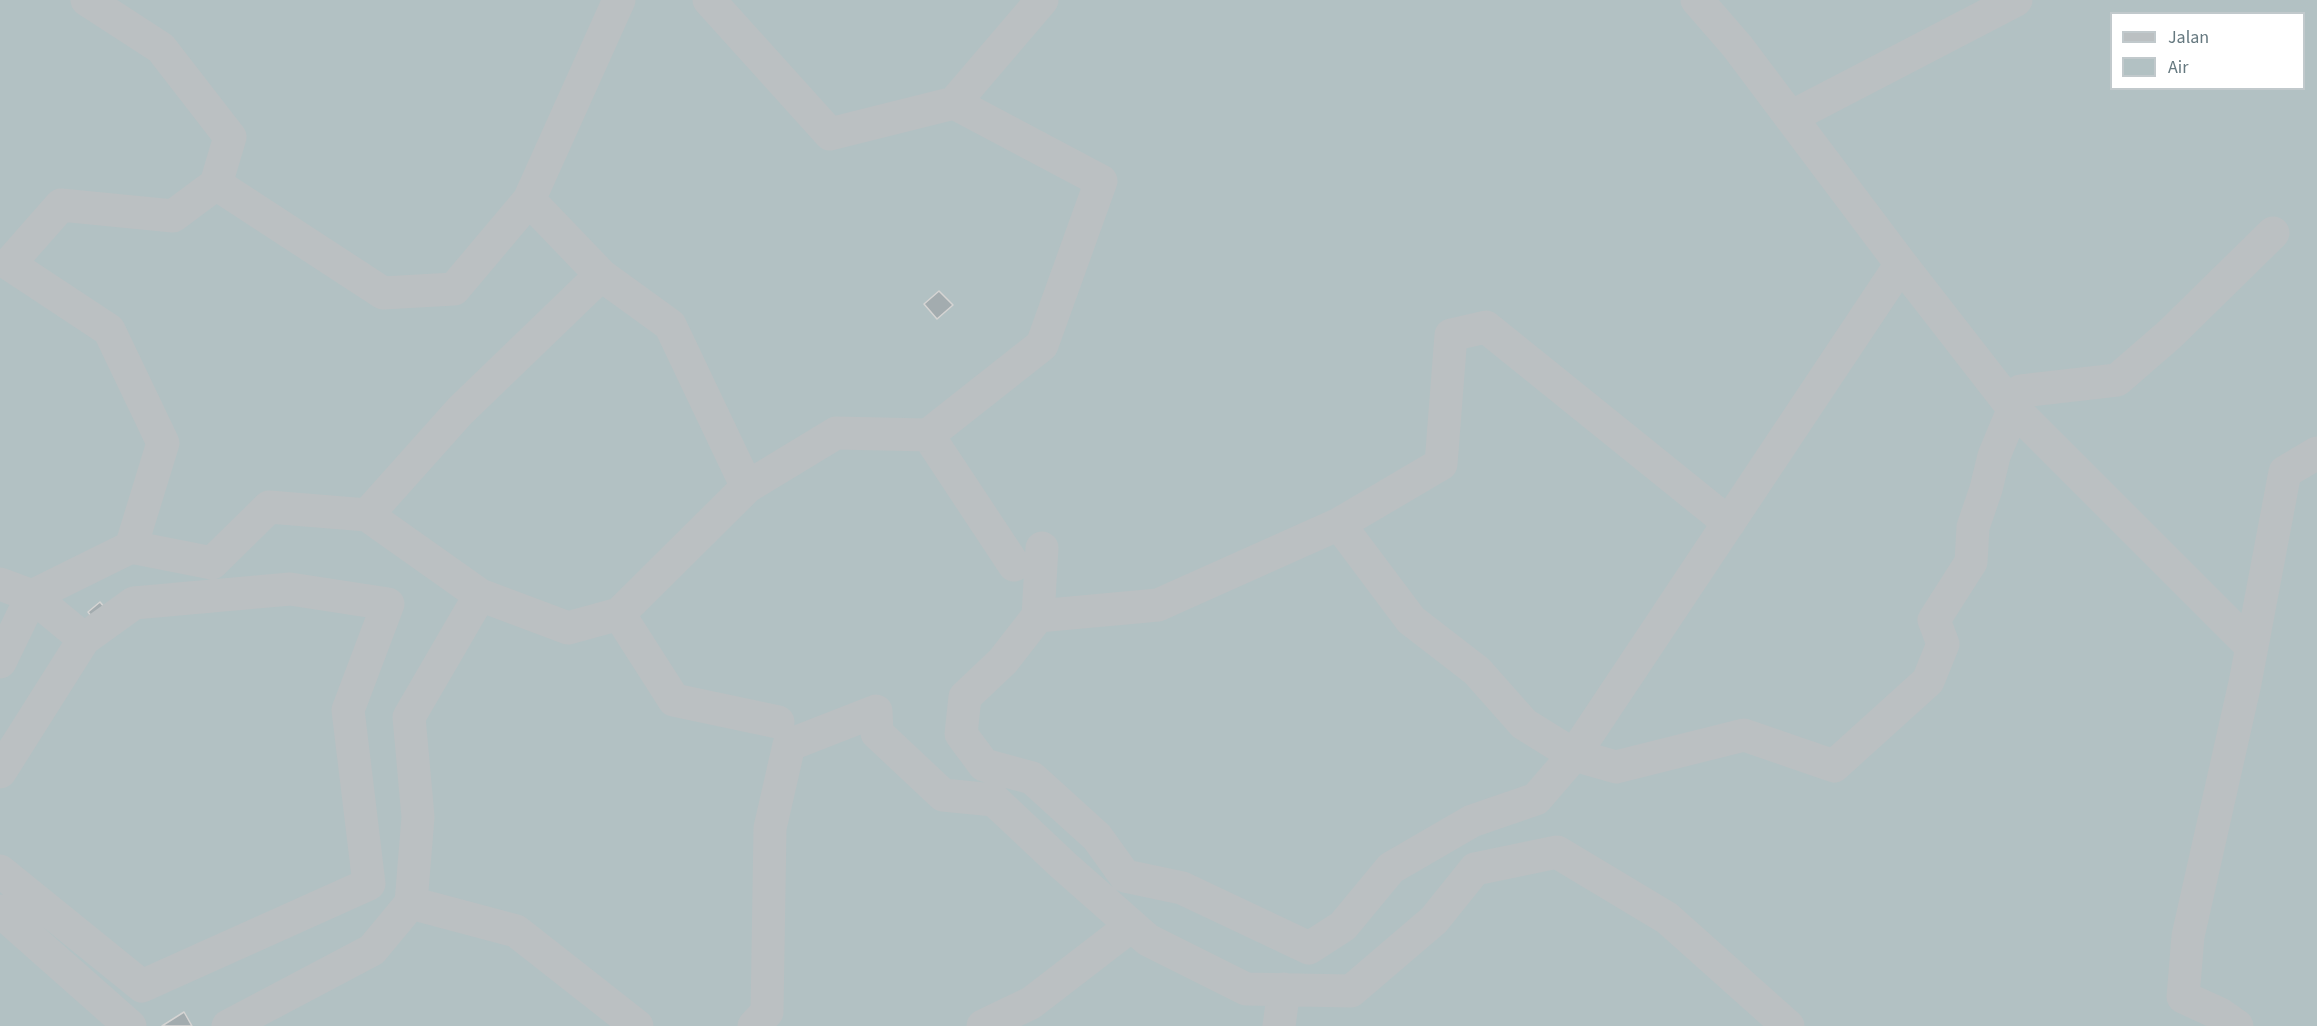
<!DOCTYPE html>
<style>
body{margin:0}
#map{position:relative;width:2317px;height:1026px;overflow:hidden;background:#f4f3f0;font-family:"Source Sans 3",sans-serif}
canvas{display:block}
.legend{position:absolute;left:2110px;top:12px;width:195px;height:78px;box-sizing:border-box;background:#fff;border:2px solid #c1c9cc;margin:0;padding:8px 10px;list-style:none;font-size:18px;color:#65787f}
.legend li{display:flex;align-items:center;gap:12px;height:30px}
.legend b{width:30px;border:2px solid #c1c9cc}
</style>
<div id="map">
<canvas width="2317" height="1026"></canvas>
<ul class="legend">
<li><b style="height:8px;background:#bbc0c2"></b>Jalan</li>
<li><b style="height:16px;background:#b2c1c3"></b>Air</li>
</ul>
</div>
<script>
const ctx = document.querySelector('canvas').getContext('2d');
ctx.lineJoin = 'round';
function fillPath(path, color) {
  ctx.fillStyle = color;
  ctx.fill(path, 'evenodd');
}
function stroke(path, color, width, dash) {
  ctx.strokeStyle = color;
  ctx.lineWidth = width;
  ctx.lineCap = dash ? 'butt' : 'round';
  ctx.setLineDash(dash || []);
  ctx.stroke(path);
}
fillPath(new Path2D(`
 M0,0H2317V1026H0ZM2112,14H2304V88H2112Z`), '#b2c1c3');
const building = new Path2D(`
 M939,291L953,305L937,319L924,304Z
 M100,602L109,613L96,622L88,612Z
 M184,1012L192,1026H162Z`);
fillPath(building, '#a3acaf');
stroke(building, '#d5d4d3', 1.5);
stroke(new Path2D(`
 M87,0L161,48L230,137L216,184L383,293L454,289L529,200L619,0
 M709,0L830,134L954,103
 M1697,0L1737,46L1901,264L1574,755L1524,724L1477,671L1411,620L1339,524L1441,464L1451,335L1486,327L1729,523
 M1791,117L2016,0
 M216,184L173,216L61,205L9,264L109,330L163,443L131,547L212,563L269,507L367,515L460,411L601,275
 M529,200L601,275L670,325L747,487L836,433L928,435
 M1901,264L2013,408L2252,647
 M367,515L480,595L568,628L619,614L747,487
 M1042,548L1038,616L1003,661L965,697L961,734L984,765L1032,778L1097,837L1125,876L1182,888L1309,948L1343,926L1391,868L1472,821L1536,799L1574,755L1616,767L1744,735L1834,766L1928,681L1943,644L1934,620L1971,562L1973,527L1986,489L1994,456L2021,391L2117,380L2170,334L2273,233
 M1014,565L928,435L1042,345L1101,181L954,103L1042,0
 M0,584L32,596L84,639
 M480,595L409,717L418,817L411,903L516,931L637,1026
 M619,614L674,700L778,722
 M1038,616L1158,605L1339,524
 M0,662L32,596L131,547
 M0,772L84,639L134,603L290,589L388,604L348,710L369,884L142,986L0,871
 M0,911L130,1026
 M228,1026L372,950L411,903
 M754,1026L767,1012L770,828L789,745L876,711L877,733L943,795L994,800L1063,865L1148,940L1246,989L1351,991L1434,920L1475,869L1557,852L1667,918L1788,1026
 M983,1026L1031,1003L1131,926
 M1279,1026L1284,989
 M2237,1026L2220,1014L2183,997L2188,936L2245,683L2285,472L2317,453`), '#bbc0c2', 33);
</script>
